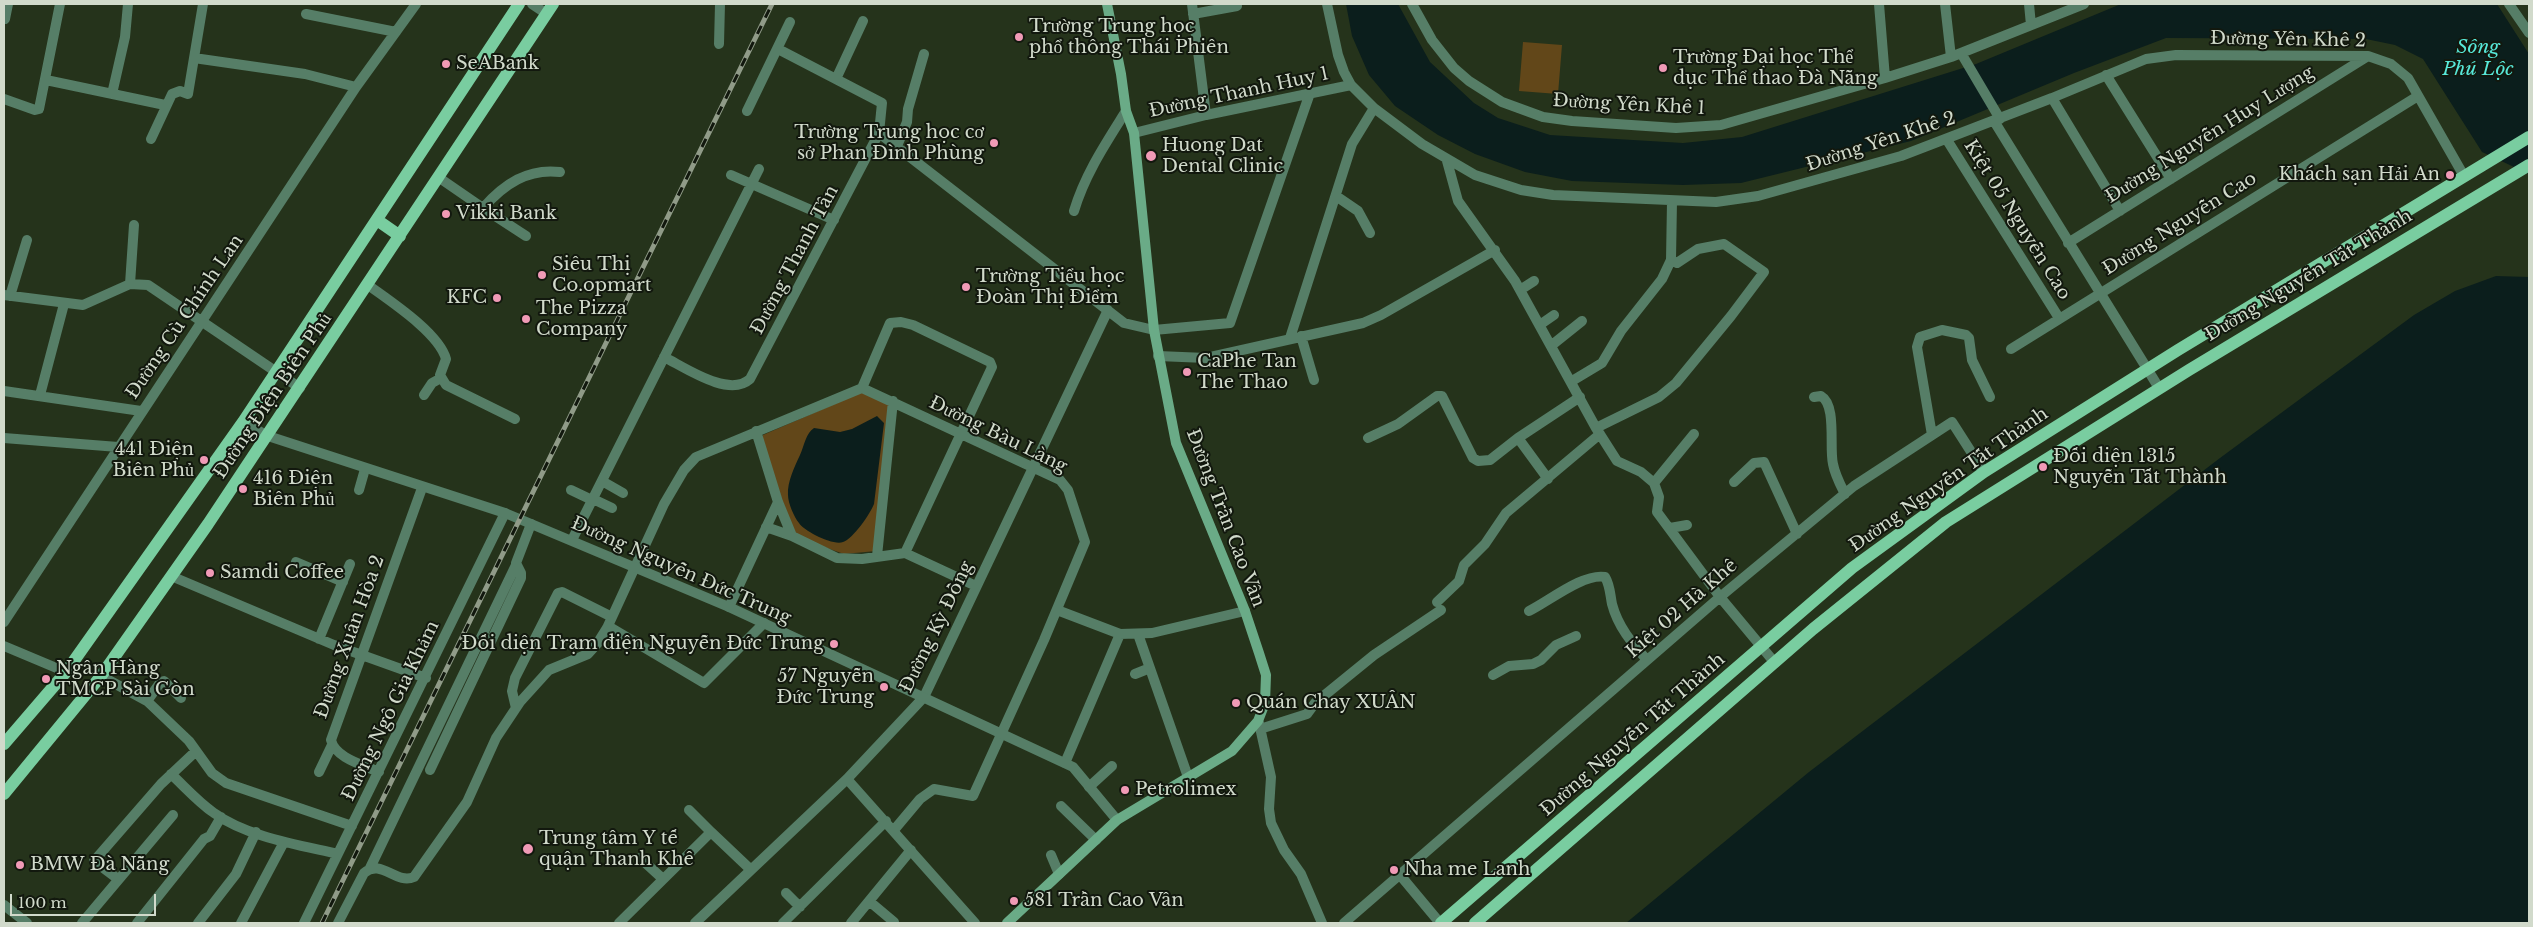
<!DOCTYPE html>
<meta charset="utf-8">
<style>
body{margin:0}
#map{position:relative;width:2533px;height:927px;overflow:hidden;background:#25331b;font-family:"Libre Baskerville",serif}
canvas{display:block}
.frame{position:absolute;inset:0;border:5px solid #d1dacb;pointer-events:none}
.scale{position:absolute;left:10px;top:894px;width:146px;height:22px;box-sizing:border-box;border:2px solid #d1dacb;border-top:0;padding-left:6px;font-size:15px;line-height:18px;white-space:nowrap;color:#d1dacb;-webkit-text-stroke:4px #12180e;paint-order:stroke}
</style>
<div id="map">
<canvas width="2533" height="927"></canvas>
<div class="frame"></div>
<div class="scale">100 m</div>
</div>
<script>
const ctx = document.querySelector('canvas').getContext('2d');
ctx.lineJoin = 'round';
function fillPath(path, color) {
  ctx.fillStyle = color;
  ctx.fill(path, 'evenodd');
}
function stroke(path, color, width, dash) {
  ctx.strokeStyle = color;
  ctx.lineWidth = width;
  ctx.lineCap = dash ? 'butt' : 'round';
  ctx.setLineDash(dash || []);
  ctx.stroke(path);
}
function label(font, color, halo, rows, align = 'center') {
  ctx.font = font + ' "Libre Baskerville",serif';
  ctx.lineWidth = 4;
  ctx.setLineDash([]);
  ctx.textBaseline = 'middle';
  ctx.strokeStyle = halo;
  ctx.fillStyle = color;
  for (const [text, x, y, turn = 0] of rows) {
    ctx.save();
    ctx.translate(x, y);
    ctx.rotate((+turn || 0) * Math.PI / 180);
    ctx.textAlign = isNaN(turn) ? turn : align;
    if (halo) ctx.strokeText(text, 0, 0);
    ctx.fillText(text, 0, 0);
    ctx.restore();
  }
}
fillPath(new Path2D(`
 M1523,42L1562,45L1558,94L1519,91Z
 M862,392L891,405L876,551L844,554L801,539L793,531L761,440L763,435Z`), '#624719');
fillPath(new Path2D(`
 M1346,4H1398L1430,62L1474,103L1498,118L1550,135L1683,143L1742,137L1976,64L2121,4H2497L2529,54V174L2482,152L2423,59L2395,45L2366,39L2166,38L2074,73L1911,141L1741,183L1683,185L1572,181L1525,172L1475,154L1438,135L1395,106L1369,75L1352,36Z
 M2496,276L2529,277V923H1626L1809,772L2220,458L2414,315L2455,291Z
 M877,416L884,423L874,504C870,514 853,539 843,542C833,546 804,531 799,523C794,517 788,503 788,495C787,482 795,466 800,455C804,446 806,433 814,428L840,432L852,429Z`), '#0b1e1c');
stroke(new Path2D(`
 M532,4L547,14
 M1192,4L1206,115
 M1327,4L1338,55L1344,72L1351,85L1374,108L1422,144L1475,175L1521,190L1553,195L1716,202L1758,196L1901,156L2052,98L2146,59L2176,55L2368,56L2391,64L2408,78L2464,176
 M1412,4L1432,40L1454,68L1469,81L1502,102L1543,117L1572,121L1676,128L1721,125L1885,78L1951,57L2084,4
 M1879,4L1885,78
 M1945,4L1951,57
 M2029,4L2031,25
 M2509,4L2529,33
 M306,14L396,32
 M1193,14L1237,6
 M5,19L8,4
 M719,44L720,4
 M1961,53L2000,119
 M194,58L305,74L356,87
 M2106,75L2171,179
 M836,79L863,21
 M46,80L165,105
 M112,94L125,37L128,4
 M2052,98L2120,211
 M4,99L35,110L39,109L60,4
 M747,111L790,22
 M1994,121L2159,388
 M879,133L1124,323L1154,330L1230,323L1310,93
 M1134,133L1206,115L1351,85
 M151,139L172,94L180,91L188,94L203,4
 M1947,140L2059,318
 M897,146L907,122L908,109L924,54
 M1447,161L1458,201L1515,281L1596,428L1617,461L1641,472L1654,483L1659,497L1657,512L1720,597L1775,663
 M731,175L834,220
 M438,177L483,208C504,184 528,168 560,172
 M1336,196L1358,211L1370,233
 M483,208L526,236
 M1074,211C1085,174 1106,143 1126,111
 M2068,243L2368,56
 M130,284L134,225
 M368,285C390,301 439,333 446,359L440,375L446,385L515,419
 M1520,290L1534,281
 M4,295L83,305L130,284L148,285L300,388
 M10,296L27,240
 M1541,324L1554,315
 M1301,336L1314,380
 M1290,338L1352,144L1374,108
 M1552,345L1582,321
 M2011,349L2418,96
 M1158,356L1206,358L1363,323L1381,315L1495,250
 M664,357C686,368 729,398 750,379L879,133L882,103L778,49
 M1572,381L1602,363L1621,331L1662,279L1671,260L1672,201
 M862,388L1060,480L1068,490L1085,542L1044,640L973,796L934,789L920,799L894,830
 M4,391L141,411
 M40,395L64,304
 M424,395L432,383L441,378
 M1814,397L1821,396C1837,405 1829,448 1833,464C1835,475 1840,484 1845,494
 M1596,428L1659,397L1676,383L1731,316L1764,272L1724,244L1698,249L1677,263L1671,260
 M756,431L778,502L792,536L837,558L862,559L905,553L976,586
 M1932,435L1917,347L1920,337L1942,330L1966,335L1969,338L1972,360L1990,397
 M4,438L118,447
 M1368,438L1398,424L1437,396H1442L1473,458L1478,461L1490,460L1518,438L1580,397
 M1518,438L1548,479
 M602,481L623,493
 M1734,482L1754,463L1764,462L1797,534
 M1654,483L1694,434
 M359,490L365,469
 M571,490L592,500
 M593,499L612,508
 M766,527L792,536
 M1670,528L1687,525
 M572,540L759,169
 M877,556L893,401
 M296,562L343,582
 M171,576L334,645L426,678
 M1437,602L1459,581L1464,565L1485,544L1506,513L1600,434
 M729,607L778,502
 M1057,610L1120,634L1152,633L1245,611
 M1529,611C1548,602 1583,573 1605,577C1610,585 1610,594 1612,604C1618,627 1632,643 1647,660
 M4,622L356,87L416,4
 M608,626L704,683L764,623
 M1138,634L1188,777
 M319,639L350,564
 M4,646L66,672
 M1135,674L1150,668
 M1493,675L1509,666L1533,664L1541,660L1556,645L1576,636
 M101,676L147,701L189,741L212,773L226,783L352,826
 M147,701L160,683L164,681L181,698
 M516,708L512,691L515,678L558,593L562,592L612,617
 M1259,723L1271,777L1269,809L1271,823L1284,850L1301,874L1322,923
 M1260,729L1307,714L1315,703L1374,655L1441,610
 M1065,763L1120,634
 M430,770L521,578V573L516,563L531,524
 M319,772L332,745
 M379,772C364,765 335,758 331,740L422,488
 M171,774C185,787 198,802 214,813C247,837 299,845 338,854
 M847,779L975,923
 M1089,787L1112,766
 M1061,806L1096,840
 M689,810L711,832
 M1051,855L1059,874
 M640,858L663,879
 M370,868L516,565
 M1400,875L1440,923
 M118,879L94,861L161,784L195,752
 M786,893L800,907
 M869,901L894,922L893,923
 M82,923L173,815
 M137,923L204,839L210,836L221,817
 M198,923L236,874L256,832
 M241,923L284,842
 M304,923L505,513
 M338,923L364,873C381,858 396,885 414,877L467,802L496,738L520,702L549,670L588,654L597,644L607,628L664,504L684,470L696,457L862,388L890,323L901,322L913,325L990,362L992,367L905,553
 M619,923L711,832L750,869
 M695,923L847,779L924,697L1108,310
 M783,923L886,821
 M851,923L911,850
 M1344,923L1720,597L1854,486L1952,422L1984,472`), '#567e67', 10);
stroke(new Path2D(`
 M243,422L268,436L505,513L729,607L1073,767L1117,820
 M4,905L27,923`), '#567e67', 10);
stroke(new Path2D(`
 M1007,923L1117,820L1232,751L1258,721L1265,703L1266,675L1259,653L1245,611L1176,443L1154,330L1134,133L1126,111L1121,74L1107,4`), '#6aab87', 10);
stroke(new Path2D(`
 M377,220L400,236
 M4,744L66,672L243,422L519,4
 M4,794L101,676L208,524L553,4
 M1441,923L1852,568L1984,472L2178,350L2529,137
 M1475,923L1813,629L1946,522L2189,370L2529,165`), '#79cda0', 12);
const rail = new Path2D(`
 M322,923L772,4`);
stroke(rail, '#909b88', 5);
stroke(rail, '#12180e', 3, [9]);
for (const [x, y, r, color] of [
 [1019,37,5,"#f09ab6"],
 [446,64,5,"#f09ab6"],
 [1663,68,5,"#f09ab6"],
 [994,143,5,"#f09ab6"],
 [1151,156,6,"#f09ab6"],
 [2450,175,5,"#f09ab6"],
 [446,214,5,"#f09ab6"],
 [542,275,5,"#f09ab6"],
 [966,287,5,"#f09ab6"],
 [497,298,5,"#f09ab6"],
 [526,319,5,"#f09ab6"],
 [1187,372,5,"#f09ab6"],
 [204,460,5,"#f09ab6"],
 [2043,467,5,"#f09ab6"],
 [243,489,5,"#f09ab6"],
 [210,573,5,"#f09ab6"],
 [834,644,5,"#f09ab6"],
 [46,679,5,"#f09ab6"],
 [884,687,5,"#f09ab6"],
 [1236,703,5,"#f09ab6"],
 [1125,790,5,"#f09ab6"],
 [528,849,6,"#f09ab6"],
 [20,865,5,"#f09ab6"],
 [1394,870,5,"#f09ab6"],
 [1014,901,5,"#f09ab6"]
]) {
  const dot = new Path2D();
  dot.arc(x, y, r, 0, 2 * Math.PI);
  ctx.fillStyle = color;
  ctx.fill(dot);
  stroke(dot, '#12180e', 2);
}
label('18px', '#d1dacb', '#12180e', [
 ["Trường Trung học",1029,27],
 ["phổ thông Thái Phiên",1029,48],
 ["Trường Đại học Thể",1673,58],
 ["dục Thể thao Đà Nẵng",1673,79],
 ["SeABank",456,64],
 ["Trường Trung học cơ",984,133,"right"],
 ["sở Phan Đình Phùng",984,154,"right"],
 ["Huong Dat",1162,146],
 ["Dental Clinic",1162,167],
 ["Khách sạn Hải An",2440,175,"right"],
 ["Vikki Bank",456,214],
 ["Siêu Thị",552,265],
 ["Co.opmart",552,286],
 ["Trường Tiểu học",976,277],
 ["Đoàn Thị Điểm",976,298],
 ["KFC",487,298,"right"],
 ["The Pizza",536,309],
 ["Company",536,330],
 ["CaPhe Tan",1197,362],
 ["The Thao",1197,383],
 ["441 Điện",194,450,"right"],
 ["Biên Phủ",194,471,"right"],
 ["Đối diện 1315",2053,457],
 ["Nguyễn Tất Thành",2053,478],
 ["416 Điện",253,479],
 ["Biên Phủ",253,500],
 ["Samdi Coffee",220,573],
 ["Đối diện Trạm điện Nguyễn Đức Trung",824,644,"right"],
 ["Ngân Hàng",56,669],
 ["TMCP Sài Gòn",56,690],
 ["57 Nguyễn",874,677,"right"],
 ["Đức Trung",874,698,"right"],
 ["Quán Chay XUÂN",1246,703],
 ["Petrolimex",1135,790],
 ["Trung tâm Y tế",539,839],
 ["quận Thanh Khê",539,860],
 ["BMW Đà Nẵng",30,865],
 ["Nha me Lanh",1404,870],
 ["581 Trần Cao Vân",1024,901]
], 'left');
label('18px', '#d1dacb', '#12180e', [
 ["Đường Yên Khê 2",2288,40,1],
 ["Đường Thanh Huy 1",1239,93,-12],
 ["Đường Yên Khê 1",1629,105,3],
 ["Đường Nguyễn Huy Lượng",2210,135,-32],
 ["Đường Yên Khê 2",1881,142,-18],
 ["Kiệt 05 Nguyễn Cao",2017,220,58],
 ["Đường Nguyễn Cao",2180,224,-32],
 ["Đường Thanh Tân",795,260,-62],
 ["Đường Nguyễn Tất Thành",2309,276,-31],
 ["Đường Cù Chính Lan",185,317,-56],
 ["Đường Điện Biên Phủ",273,396,-56],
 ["Đường Bàu Làng",998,435,26],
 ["Đường Nguyễn Tất Thành",1949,480,-35],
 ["Đường Trần Cao Vân",1225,518,69],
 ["Đường Nguyễn Đức Trung",681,571,24],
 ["Kiệt 02 Hà Khê",1682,609,-41],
 ["Đường Kỳ Đồng",937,627,-64],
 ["Đường Xuân Hòa 2",350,637,-70],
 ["Đường Ngô Gia Khảm",391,711,-64],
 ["Đường Nguyễn Tất Thành",1633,735,-41]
]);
label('italic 19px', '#57e7d8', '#12180e', [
 ["Sông",2478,48],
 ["Phú Lộc",2478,70]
]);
</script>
